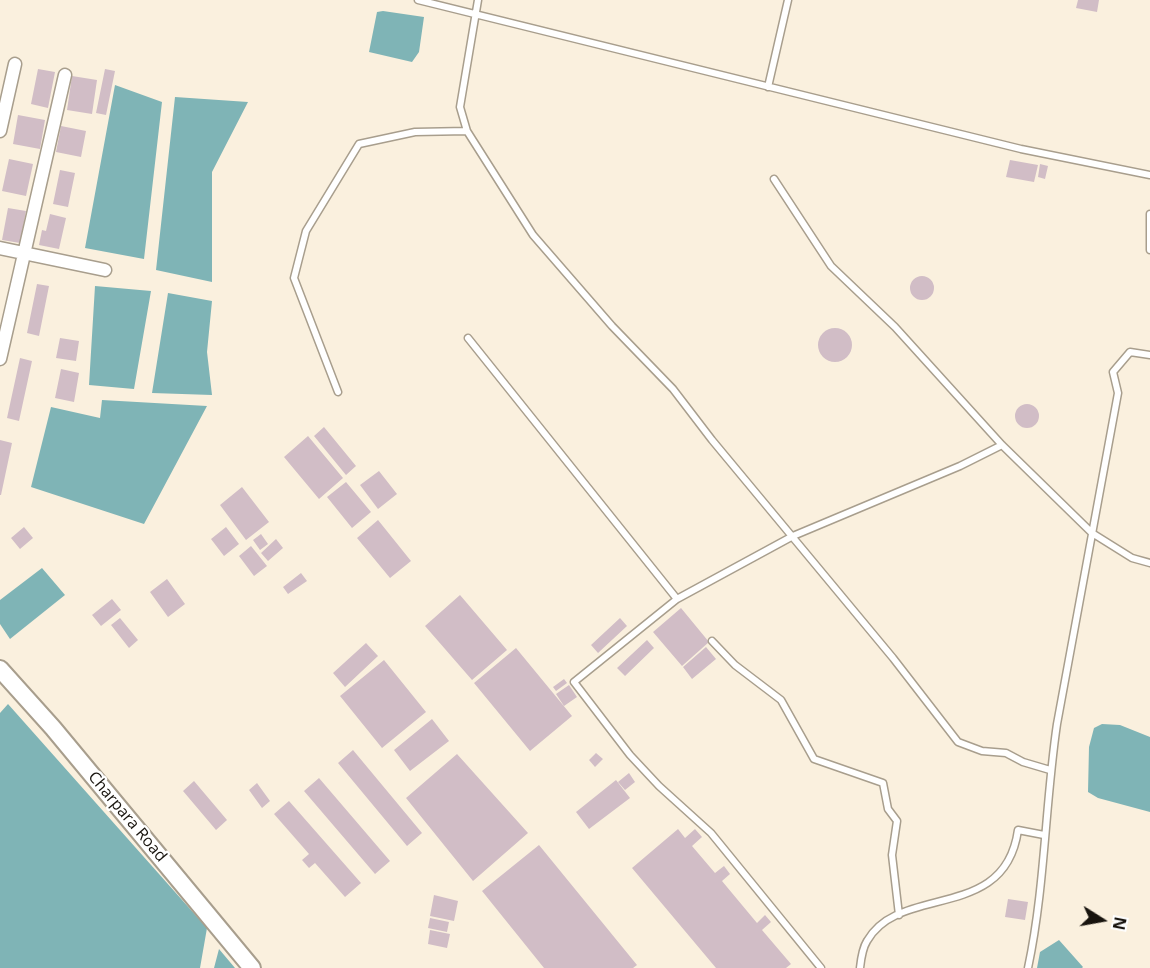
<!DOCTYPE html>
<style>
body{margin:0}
#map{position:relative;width:1150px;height:968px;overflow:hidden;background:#faf0de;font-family:"Open Sans",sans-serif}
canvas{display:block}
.north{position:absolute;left:1072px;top:890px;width:60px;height:60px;-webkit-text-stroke:4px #fff;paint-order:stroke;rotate:101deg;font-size:16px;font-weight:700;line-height:24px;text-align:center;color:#18140e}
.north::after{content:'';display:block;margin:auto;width:21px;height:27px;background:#18140e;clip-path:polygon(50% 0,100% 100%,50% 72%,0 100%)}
</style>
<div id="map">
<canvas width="1150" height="968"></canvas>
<div class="north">N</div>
</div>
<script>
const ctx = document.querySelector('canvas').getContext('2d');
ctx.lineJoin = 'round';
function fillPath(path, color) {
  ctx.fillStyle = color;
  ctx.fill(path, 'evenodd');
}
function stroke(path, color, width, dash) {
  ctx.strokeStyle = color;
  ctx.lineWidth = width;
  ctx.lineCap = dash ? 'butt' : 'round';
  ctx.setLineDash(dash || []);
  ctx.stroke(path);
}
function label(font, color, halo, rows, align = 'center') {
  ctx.font = font + ' "Open Sans",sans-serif';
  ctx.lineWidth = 4.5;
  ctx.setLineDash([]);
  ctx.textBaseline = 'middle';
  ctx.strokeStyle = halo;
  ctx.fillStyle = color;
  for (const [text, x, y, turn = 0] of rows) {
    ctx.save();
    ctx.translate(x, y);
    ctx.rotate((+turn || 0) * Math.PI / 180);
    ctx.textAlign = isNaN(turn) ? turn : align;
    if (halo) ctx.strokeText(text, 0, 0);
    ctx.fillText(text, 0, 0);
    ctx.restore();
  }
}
fillPath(new Path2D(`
 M383,11L424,17L419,52L412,62L369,52L377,12Z
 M115,85L162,102L144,259L85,248Z
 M175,97L248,102L212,172V282L156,270Z
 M95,286L151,291L134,389L89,385Z
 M168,293L212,301L207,352L212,395L152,393Z
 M102,400L207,406L144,524L31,487L51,407L100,418Z
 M42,568L65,595L10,639L0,624V600Z
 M8,704L207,928L200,968H0V713Z
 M1102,724L1120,725L1150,737V812L1098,798L1088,792L1089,747L1094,728Z
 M1059,940L1083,967L1082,968H1037L1040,952Z
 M219,949L235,968H214Z`), '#7fb4b6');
fillPath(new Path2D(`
 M1078,0H1099L1097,12L1076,8Z
 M38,69L55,72L48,108L31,104Z
 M105,69L115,71L106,115L96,113Z
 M72,76L97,80L92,114L67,110Z
 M18,115L45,120L40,149L13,144Z
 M61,126L86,131L81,157L56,152Z
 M9,159L33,164L26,196L2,191Z
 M1010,160L1038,165L1034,182L1006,177Z
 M1040,164L1048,166L1045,179L1038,177Z
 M60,170L75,173L68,207L53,204Z
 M8,208L26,211L20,243L2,240Z
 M50,214L66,218L59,249L39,245L42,230L46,231Z
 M910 288a12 12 0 1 1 24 0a12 12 0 1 1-24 0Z
 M37,284L49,286L39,336L27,333Z
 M818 345a17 17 0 1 1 34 0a17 17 0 1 1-34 0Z
 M60,338L79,341L76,361L56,358Z
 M20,358L32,361L19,421L7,418Z
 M61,369L79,373L74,402L55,398Z
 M1015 416a12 12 0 1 1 24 0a12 12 0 1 1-24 0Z
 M324,427L356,466L346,475L314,436Z
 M308,436L343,478L319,499L284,457Z
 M0,440L12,443L1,495H0Z
 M379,471L397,494L378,509L360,485Z
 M346,482L371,512L352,528L327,497Z
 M242,487L269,522L246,540L220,505Z
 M378,520L411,561L390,578L357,538Z
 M24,527L33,538L20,549L11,538Z
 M226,527L239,544L224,556L211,539Z
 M261,534L268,544L260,550L253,540Z
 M276,539L283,548L268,561L261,553Z
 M251,546L267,566L254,576L239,556Z
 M301,573L307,581L288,594L283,587Z
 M167,579L185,604L168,617L150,592Z
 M460,595L507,650L472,680L425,626Z
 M112,599L121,610L101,626L92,615Z
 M681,608L709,642L682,666L653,632Z
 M120,618L138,640L129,648L111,625Z
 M620,618L627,626L598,653L591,645Z
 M647,640L654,648L625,676L617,668Z
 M366,643L378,656L345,687L333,673Z
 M706,647L716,659L692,679L683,667Z
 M516,648L572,716L530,751L474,683Z
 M384,660L426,712L382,748L340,696Z
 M564,679L567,683L556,691L553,687Z
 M569,685L577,697L564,706L556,694Z
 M432,719L449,741L410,771L394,750Z
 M353,750L422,833L407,846L338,763Z
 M596,753L603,759L595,767L589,760Z
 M457,754L528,833L473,881L406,798Z
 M629,773L635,782L625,790L618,782Z
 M319,778L390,861L375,874L304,791Z
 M616,780L630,798L589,829L576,812Z
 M194,781L227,820L216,830L183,791Z
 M257,783L270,801L262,808L249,790Z
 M289,801L361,883L345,897L315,863L309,868L302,860L309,854L274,814Z
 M678,829L685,838L695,829L702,837L692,846L715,873L724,866L730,874L722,881L757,923L765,915L771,922L762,930L791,964L786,968H716L632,868Z
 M539,845L637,965L633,968H544L482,891Z
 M434,895L458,901L454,921L430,916Z
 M1008,899L1028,902L1025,920L1005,917Z
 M430,918L449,922L447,932L428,928Z
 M430,930L450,934L447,948L428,944Z`), '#d1bdc6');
const service = new Path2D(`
 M418,0L1021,149L1150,175
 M768,87L788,0
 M467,131L460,107L478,0
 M774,179L831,266L895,327L1002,445L1092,533L1132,558L1150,563
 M1150,214V250
 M468,338L677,599
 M338,392L294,278L306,231L359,144L415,132L467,131L533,235L612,326L673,389L712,440L893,658L958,742L982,751L1006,753L1023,762L1050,770
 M712,641L735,665L781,700L814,759L883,783L888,809L897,821L892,855L899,915
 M821,968L711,833L659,786L630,755L574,682L677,599L793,536L960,466L1002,445
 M860,968C861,959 862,949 867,941C900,883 1005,923 1018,830L1044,835
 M1028,968C1045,888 1045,805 1057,724L1118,393L1113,372L1130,352L1150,355`);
const minor = new Path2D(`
 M0,131L15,64
 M0,248L105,270
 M0,359L65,75`);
const tertiary = new Path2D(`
 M0,669L53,728L252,968`);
stroke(service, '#a89e8d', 9);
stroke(minor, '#a89e8d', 15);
stroke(tertiary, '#a89e8d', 20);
stroke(service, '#fff', 6);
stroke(minor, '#fff', 12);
stroke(tertiary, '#fff', 16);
label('16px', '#18140e', '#fff', [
 ["Charpara Road",127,817,50]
]);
</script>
